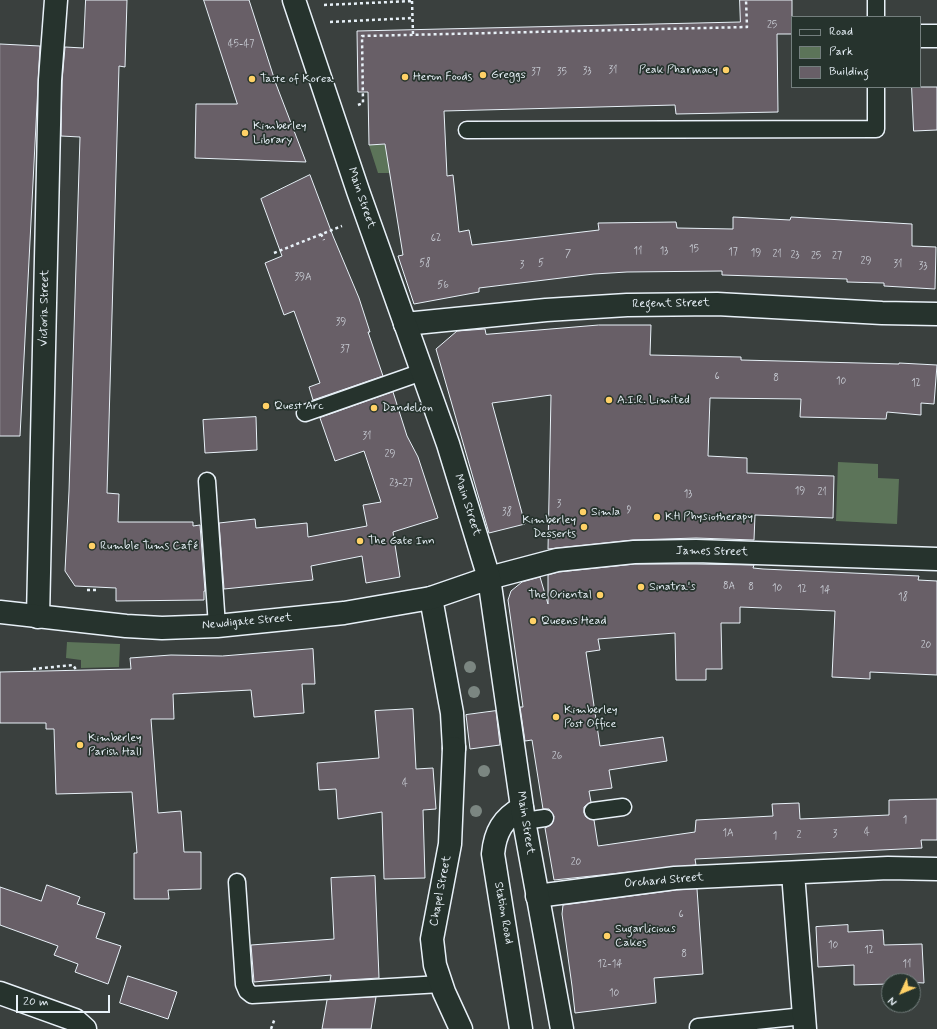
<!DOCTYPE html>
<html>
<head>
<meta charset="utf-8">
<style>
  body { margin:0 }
  #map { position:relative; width:937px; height:1029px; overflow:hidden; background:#3a403e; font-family:Mynerve,sans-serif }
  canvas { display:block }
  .legend { position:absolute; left:791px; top:16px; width:130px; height:72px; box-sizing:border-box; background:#26332d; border:1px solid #747f7e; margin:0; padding:5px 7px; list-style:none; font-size:12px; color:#e8f1f8 }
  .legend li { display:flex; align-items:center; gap:8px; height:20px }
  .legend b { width:20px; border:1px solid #747f7e }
  .north { position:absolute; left:881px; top:973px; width:40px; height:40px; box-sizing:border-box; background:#26332d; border:1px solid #747f7e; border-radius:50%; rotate:226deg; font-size:11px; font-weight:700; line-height:16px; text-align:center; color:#e8f1f8 }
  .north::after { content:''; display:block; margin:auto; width:14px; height:18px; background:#ffd166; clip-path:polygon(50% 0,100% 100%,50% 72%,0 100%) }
  .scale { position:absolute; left:16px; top:995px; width:94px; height:18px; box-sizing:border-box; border:2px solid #e8f1f8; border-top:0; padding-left:5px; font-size:12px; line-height:14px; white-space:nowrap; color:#e8f1f8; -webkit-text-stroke:3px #26332d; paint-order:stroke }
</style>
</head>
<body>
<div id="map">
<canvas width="937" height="1029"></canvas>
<ul class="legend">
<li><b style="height:5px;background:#26332d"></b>Road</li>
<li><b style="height:11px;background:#5c7459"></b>Park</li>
<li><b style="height:11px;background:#685f67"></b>Building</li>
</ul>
<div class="north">N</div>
<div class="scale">20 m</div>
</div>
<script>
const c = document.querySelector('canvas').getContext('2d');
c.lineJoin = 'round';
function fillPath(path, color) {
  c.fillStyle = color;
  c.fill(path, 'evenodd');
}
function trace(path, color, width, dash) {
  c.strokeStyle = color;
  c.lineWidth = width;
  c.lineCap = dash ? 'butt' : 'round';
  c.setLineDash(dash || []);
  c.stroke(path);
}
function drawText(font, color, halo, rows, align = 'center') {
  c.font = font + ' Mynerve,sans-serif';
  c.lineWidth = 3.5;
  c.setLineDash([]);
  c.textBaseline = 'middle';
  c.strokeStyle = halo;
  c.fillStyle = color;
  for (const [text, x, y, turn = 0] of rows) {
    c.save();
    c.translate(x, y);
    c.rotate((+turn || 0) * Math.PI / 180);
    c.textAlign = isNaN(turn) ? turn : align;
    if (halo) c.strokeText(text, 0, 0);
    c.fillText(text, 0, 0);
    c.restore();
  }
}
const green = new Path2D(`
  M393 144 395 173H378L369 145Z
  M838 462 878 464V478L899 479 897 524 836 521Z
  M67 642 120 644 119 667 81 668V660L66 658Z`);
const building = new Path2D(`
  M86 0H127L125 67 119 66 107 493 119 494 118 522H193V526L200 525 205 591H204V600L116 601V588L75 586 65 571 69 491 80 137 61 136 62 81 65 47 83 48Z
  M204 0H249L276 84 306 162 195 158 196 104H237Z
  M740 0H792V34H777L778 112 676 114 675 105 444 111 447 176 453 175 459 232 469 230 472 245 599 230 598 223 676 222 677 228 733 229V217L790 220 791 217 912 224V246L936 247 935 289 884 286V283L847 282V279L722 275V271L627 272 594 274 479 288V292L414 304 398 256 403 255 385 144 369 145 368 92H358L357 31 740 22Z
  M0 44 40 46 20 436H0Z
  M912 87H937V130L914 131Z
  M310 175 333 236 359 298 370 332H368L383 376 313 400 309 387 320 383 294 311 284 315 265 263 282 256 261 199Z
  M599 325H651L650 355 741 357V360L899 364V363L937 365 934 404 921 403V415L887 412 886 419 800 417 801 399 710 398 708 456 747 458V473L834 476 833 518 755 515 754 540 696 538 634 540 548 549 551 395 492 403 525 524 489 533 436 349 457 331 485 329 486 334Z
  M393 392 407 436 418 457 438 518 393 532 400 577 366 583 362 556 311 566 313 580 224 589 219 523 255 519 256 528 307 523 308 537 367 526 363 505 381 502 364 451 335 461 320 418Z
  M256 417 257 450 205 453 203 420Z
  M635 564H696L754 565 753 568 763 569 919 576 918 580 937 581V675L870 672V679L832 677 835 611 740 607V623H721L722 669H706V680H676L675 633 598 639 600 650 586 652 600 746 663 737 667 761 609 770 612 788 589 791 591 802 584 807V813L586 817 594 820 598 846 695 832 696 820 773 816 772 804 799 803 800 819 889 815V800L937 799V840H921L922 848 695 859 696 865 554 880 545 828 551 825 554 816 549 809H543L532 740 525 741 520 707H523L508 600 511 591 522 582 540 577 548 604V575L559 572Z
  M313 649 315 684H302L304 713 254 717 251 690 173 694 174 719H151L158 813 181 811 184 852H201V889L168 890 169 899H134V853H137L132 792 56 794 54 729H46V723H0V672L131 669 130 658 171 655 222 656Z
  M413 709 416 769 433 768 436 809 423 810 425 878 384 879 382 812 338 819 336 789 319 790 317 763 379 758 375 711Z
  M496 711 500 745 470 749 466 715Z
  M375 876 379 978 330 981 331 975 254 982 251 945 334 939 331 878Z
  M47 885 80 897 77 904 105 913 96 938 121 946 108 984 75 972 78 964 54 955 58 946 0 925V887L41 901Z
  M697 889 703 974 654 978 656 1003 575 1013 572 986 562 914 563 905 676 890Z
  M848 925V932L883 930 884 945 922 944 924 983 889 981V984L854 985V965L818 967 816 927Z
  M128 976 177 992 168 1019 120 1003Z
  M376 997 371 1029H322L327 1000Z`);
const path = new Path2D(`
  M412 1 413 34
  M324 5 412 1
  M330 22 413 18
  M358 105 363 103 362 36 747 27 746 0
  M321 234 324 240
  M274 253 342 226
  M87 590H99
  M33 669 73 665 77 671
  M271 1029 275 1018`);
const service = new Path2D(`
  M876 0V17
  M467 130 876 129V87
  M305 413 422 372
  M207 481 217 626
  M593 811 623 807
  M524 821 545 818
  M237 882 244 984 247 991 252 995 441 984
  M698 1027 804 1016`);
const pedestrian = new Path2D(`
  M431 598 452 713 454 748`);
const minor = new Path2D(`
  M920 36H937
  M405 324 546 310 627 305 717 304 882 313 937 314
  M489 578 557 560 634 552 696 551 937 559
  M38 617 50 80 56 0
  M454 748 450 844 432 939 435 965 444 992 461 1029
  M793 873 805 1029
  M537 896 675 878 888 868 937 869
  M0 993 75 1020 85 1029
  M521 1029 493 854C495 832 503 818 522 808`);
const tertiary = new Path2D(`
  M294 0 358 191 448 444 489 578 524 821 562 1029
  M0 612 126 626 162 628 217 626 344 613 431 598 489 578`);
const trees = [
  [470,667],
  [474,692],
  [484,771],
  [476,811]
];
const markers = [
  [726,70,4,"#ffd166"],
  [483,75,4,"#ffd166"],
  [405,77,4,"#ffd166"],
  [252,79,4,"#ffd166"],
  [245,133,4,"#ffd166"],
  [609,400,4,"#ffd166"],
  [266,406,4,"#ffd166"],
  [374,408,4,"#ffd166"],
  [583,512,4,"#ffd166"],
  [657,517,4,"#ffd166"],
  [584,527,4,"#ffd166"],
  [360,541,4,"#ffd166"],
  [92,546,4,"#ffd166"],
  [641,587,4,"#ffd166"],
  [600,595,4,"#ffd166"],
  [533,621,4,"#ffd166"],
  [556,717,4,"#ffd166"],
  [80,745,4,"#ffd166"],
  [607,936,4,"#ffd166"]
];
const numberNames = [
  ["25",772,26],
  ["45-47",241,45],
  ["31",613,71],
  ["33",587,72],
  ["37",536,73],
  ["35",562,73],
  ["62",436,239],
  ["15",694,250],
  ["11",638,252],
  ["13",664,252],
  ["17",733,253],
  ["19",756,254],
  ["7",568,255],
  ["21",777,255],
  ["23",795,256],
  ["25",816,257],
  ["27",837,257],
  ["29",866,262],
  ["58",425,264],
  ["5",541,264],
  ["31",898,265],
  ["3",522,266],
  ["33",923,267],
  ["39A",303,278],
  ["56",443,286],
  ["39",341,323],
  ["37",345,350],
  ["6",717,377],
  ["8",776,379],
  ["10",841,382],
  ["12",916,384],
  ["31",367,437],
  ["29",390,455],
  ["23-27",401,484],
  ["19",800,492],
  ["21",822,493],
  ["13",688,495],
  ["3",559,505],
  ["9",629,511],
  ["38",507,513],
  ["8A",729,587],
  ["8",751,588],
  ["10",777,589],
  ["12",802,590],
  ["14",825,591],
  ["18",903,598],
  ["20",926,646],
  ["26",557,757],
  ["4",405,784],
  ["1",905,821],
  ["4",867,833],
  ["1A",728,834],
  ["3",835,835],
  ["2",799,836],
  ["1",775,837],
  ["20",576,863],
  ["6",681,915],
  ["10",833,946],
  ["12",869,951],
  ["8",684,955],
  ["12-14",610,965],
  ["11",907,965],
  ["10",614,994]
];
const poiNames = [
  ["Peak Pharmacy",718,70,"right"],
  ["Greggs",491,75],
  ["Heron Foods",413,77],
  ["Taste of Korea",260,79],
  ["Kimberley",253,126],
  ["Library",253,140],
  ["A.I.R. Limited",617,400],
  ["Quest Arc",274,406],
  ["Dandelion",382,408],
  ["Simla",591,512],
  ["KH Physiotherapy",665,517],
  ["Kimberley",576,520,"right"],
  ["Desserts",576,534,"right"],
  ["The Gate Inn",368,541],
  ["Rumble Tums Café",100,546],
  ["Sinatra's",649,587],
  ["The Oriental",592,595,"right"],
  ["Queens Head",541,621],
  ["Kimberley",564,710],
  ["Post Office",564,724],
  ["Kimberley",88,738],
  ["Parish Hall",88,752],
  ["Sugarlicious",615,929],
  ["Cakes",615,943]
];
const streetNames = [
  ["Main Street",361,198,71],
  ["Regent Street",671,304,-1],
  ["Victoria Street",45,308,-89],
  ["Main Street",467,505,72],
  ["James Street",712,552,1],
  ["Newdigate Street",247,622,-5],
  ["Main Street",525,823,81],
  ["Orchard Street",664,881,-5],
  ["Chapel Street",441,891,-79],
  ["Station Road",503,913,80]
];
fillPath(green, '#5c7459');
fillPath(building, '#685f67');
trace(building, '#e8f1f8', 1);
trace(service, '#e8f1f8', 19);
trace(pedestrian, '#e8f1f8', 25);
trace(minor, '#e8f1f8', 25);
trace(tertiary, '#e8f1f8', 25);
trace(path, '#e8f1f8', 2.5, [3, 3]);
trace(service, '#26332d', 16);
trace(pedestrian, '#26332d', 22);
trace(minor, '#26332d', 22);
trace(tertiary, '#26332d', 22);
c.fillStyle = '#7b8681';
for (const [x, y] of trees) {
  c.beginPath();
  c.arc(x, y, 6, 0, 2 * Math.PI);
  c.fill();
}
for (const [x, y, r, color] of markers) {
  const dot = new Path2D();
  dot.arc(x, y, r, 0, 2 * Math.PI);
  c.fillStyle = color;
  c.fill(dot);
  trace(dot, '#26332d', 1.5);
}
drawText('10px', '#c8ccd4', null, numberNames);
drawText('12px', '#e8f1f8', '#26332d', poiNames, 'left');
drawText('12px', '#e8f1f8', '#26332d', streetNames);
</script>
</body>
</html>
